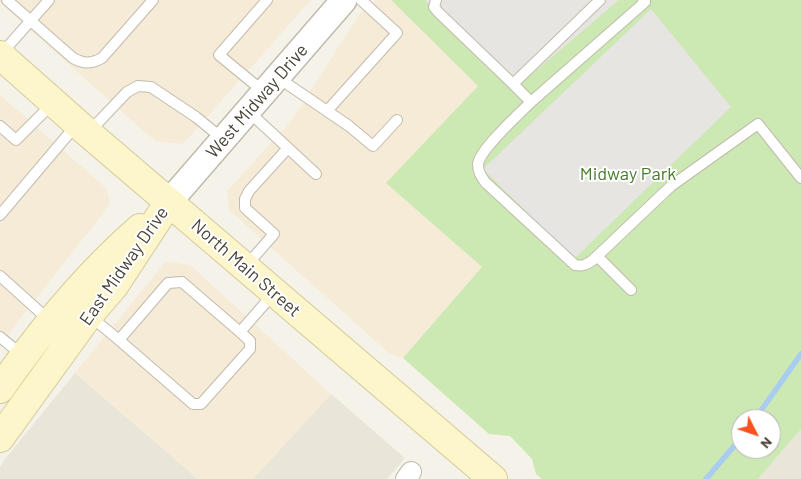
<!DOCTYPE html>
<html>
<head>
<meta charset="utf-8">
<style>
  body { margin:0 }
  #map { position:relative; width:801px; height:479px; overflow:hidden; background:#f5f2ea; font-family:Barlow,sans-serif }
  canvas { display:block }
  .north { position:absolute; left:731px; top:409px; width:50px; height:50px; box-sizing:border-box; background:#fff; border:1px solid #b6b4af; border-radius:50%; rotate:131deg; font-size:14px; font-weight:700; line-height:20px; text-align:center; color:#494338 }
  .north::after { content:''; display:block; margin:auto; width:18px; height:22px; background:#f8501e; clip-path:polygon(50% 0,100% 100%,50% 72%,0 100%) }
</style>
</head>
<body>
<div id="map">
<canvas width="801" height="479"></canvas>
<div class="north">N</div>
</div>
<script>
const c = document.querySelector('canvas').getContext('2d');
c.lineJoin = 'round';
function fillPath(path, color) {
  c.fillStyle = color;
  c.fill(path, 'evenodd');
}
function trace(path, color, width, dash) {
  c.strokeStyle = color;
  c.lineWidth = width;
  c.lineCap = dash ? 'butt' : 'round';
  c.setLineDash(dash || []);
  c.stroke(path);
}
function drawText(font, color, halo, rows, align = 'center') {
  c.font = font + ' Barlow,sans-serif';
  c.lineWidth = 4;
  c.setLineDash([]);
  c.textBaseline = 'middle';
  c.strokeStyle = halo;
  c.fillStyle = color;
  for (const [text, x, y, turn = 0] of rows) {
    c.save();
    c.translate(x, y);
    c.rotate((+turn || 0) * Math.PI / 180);
    c.textAlign = isNaN(turn) ? turn : align;
    if (halo) c.strokeText(text, 0, 0);
    c.fillText(text, 0, 0);
    c.restore();
  }
}
const residential = new Path2D(`
  M75 373 198 479H0V467L5 459Z
  M331 394 405 458 387 479H253Z
  M801 429V479H758Z`);
const commercial = new Path2D(`
  M0 0H311L183 144 155 141 0 3Z
  M376 0H391L478 86 387 183 482 267 403 358 390 354 229 210 227 191 292 120 358 16Z
  M0 95 107 189 110 203 97 221 19 320 0 347Z
  M166 261 190 265 331 394 253 479H198L75 373Z`);
const green = new Path2D(`
  M391 0H801V429L758 479H542L536 474 532 459 510 436 489 434 403 358 482 267 386 183 478 86ZM741 419H771V449H741Z`);
const parking = new Path2D(`
  M425 0H619L512 91Z
  M651 9 731 107 574 259 483 169Z`);
const stream = new Path2D(`
  M755 419 801 354
  M706 479 741 438`);
const service = new Path2D(`
  M7 0 73 58C84 64 91 64 102 58L153 0
  M436 0 434 7 438 12 513 84 600 0
  M2 53 49 0
  M277 77 327 111 397 33 361 0
  M513 84 531 102C519 114 480 149 478 164 478 172 481 176 485 182L575 265C583 267 587 264 593 260L671 186 758 124 801 178
  M264 92 219 55 267 0
  M531 102 645 2 643 0
  M327 111 349 126 373 146 397 120
  M0 126 16 140 53 103
  M89 132 127 92 138 86 151 87 196 117 224 140
  M288 148 316 174
  M0 215 77 124
  M597 256 631 290
  M246 266 274 234 245 208V199L249 191 288 148 248 111
  M0 276 50 321
  M90 316 119 340 168 283 182 282 240 332 274 293
  M0 337 22 355
  M119 340 193 404H201L250 349V341L240 332`);
const minor = new Path2D(`
  M406 479 411 472`);
const tertiary = new Path2D(`
  M169 202 344 0`);
const secondary = new Path2D(`
  M0 55 88 133 493 479
  M0 389C41 330 86 275 140 228
  M0 438 89 315 114 286 169 202`);
const streetNames = [
  ["West Midway Drive",257,101,-49],
  ["East Midway Drive",124,266,-55],
  ["North Main Street",246,268,41]
];
const parkNames = [
  ["Midway Park",628,174]
];
fillPath(residential, '#e9e5d8');
fillPath(commercial, '#f6ebd6');
fillPath(green, '#cce8b3');
fillPath(parking, '#e6e5e1');
trace(stream, '#a8cdf0', 5.5);
trace(service, '#c0bbac', 12);
trace(minor, '#c0bbac', 22);
trace(tertiary, '#c0bbac', 28);
trace(secondary, '#d4c99a', 30);
trace(service, '#fff', 10);
trace(minor, '#fff', 20);
trace(tertiary, '#fff', 25);
trace(secondary, '#fef6cb', 28);
drawText('18px', '#494338', '#fff', streetNames);
drawText('18px', '#437b2b', '#fff', parkNames);
</script>
</body>
</html>
